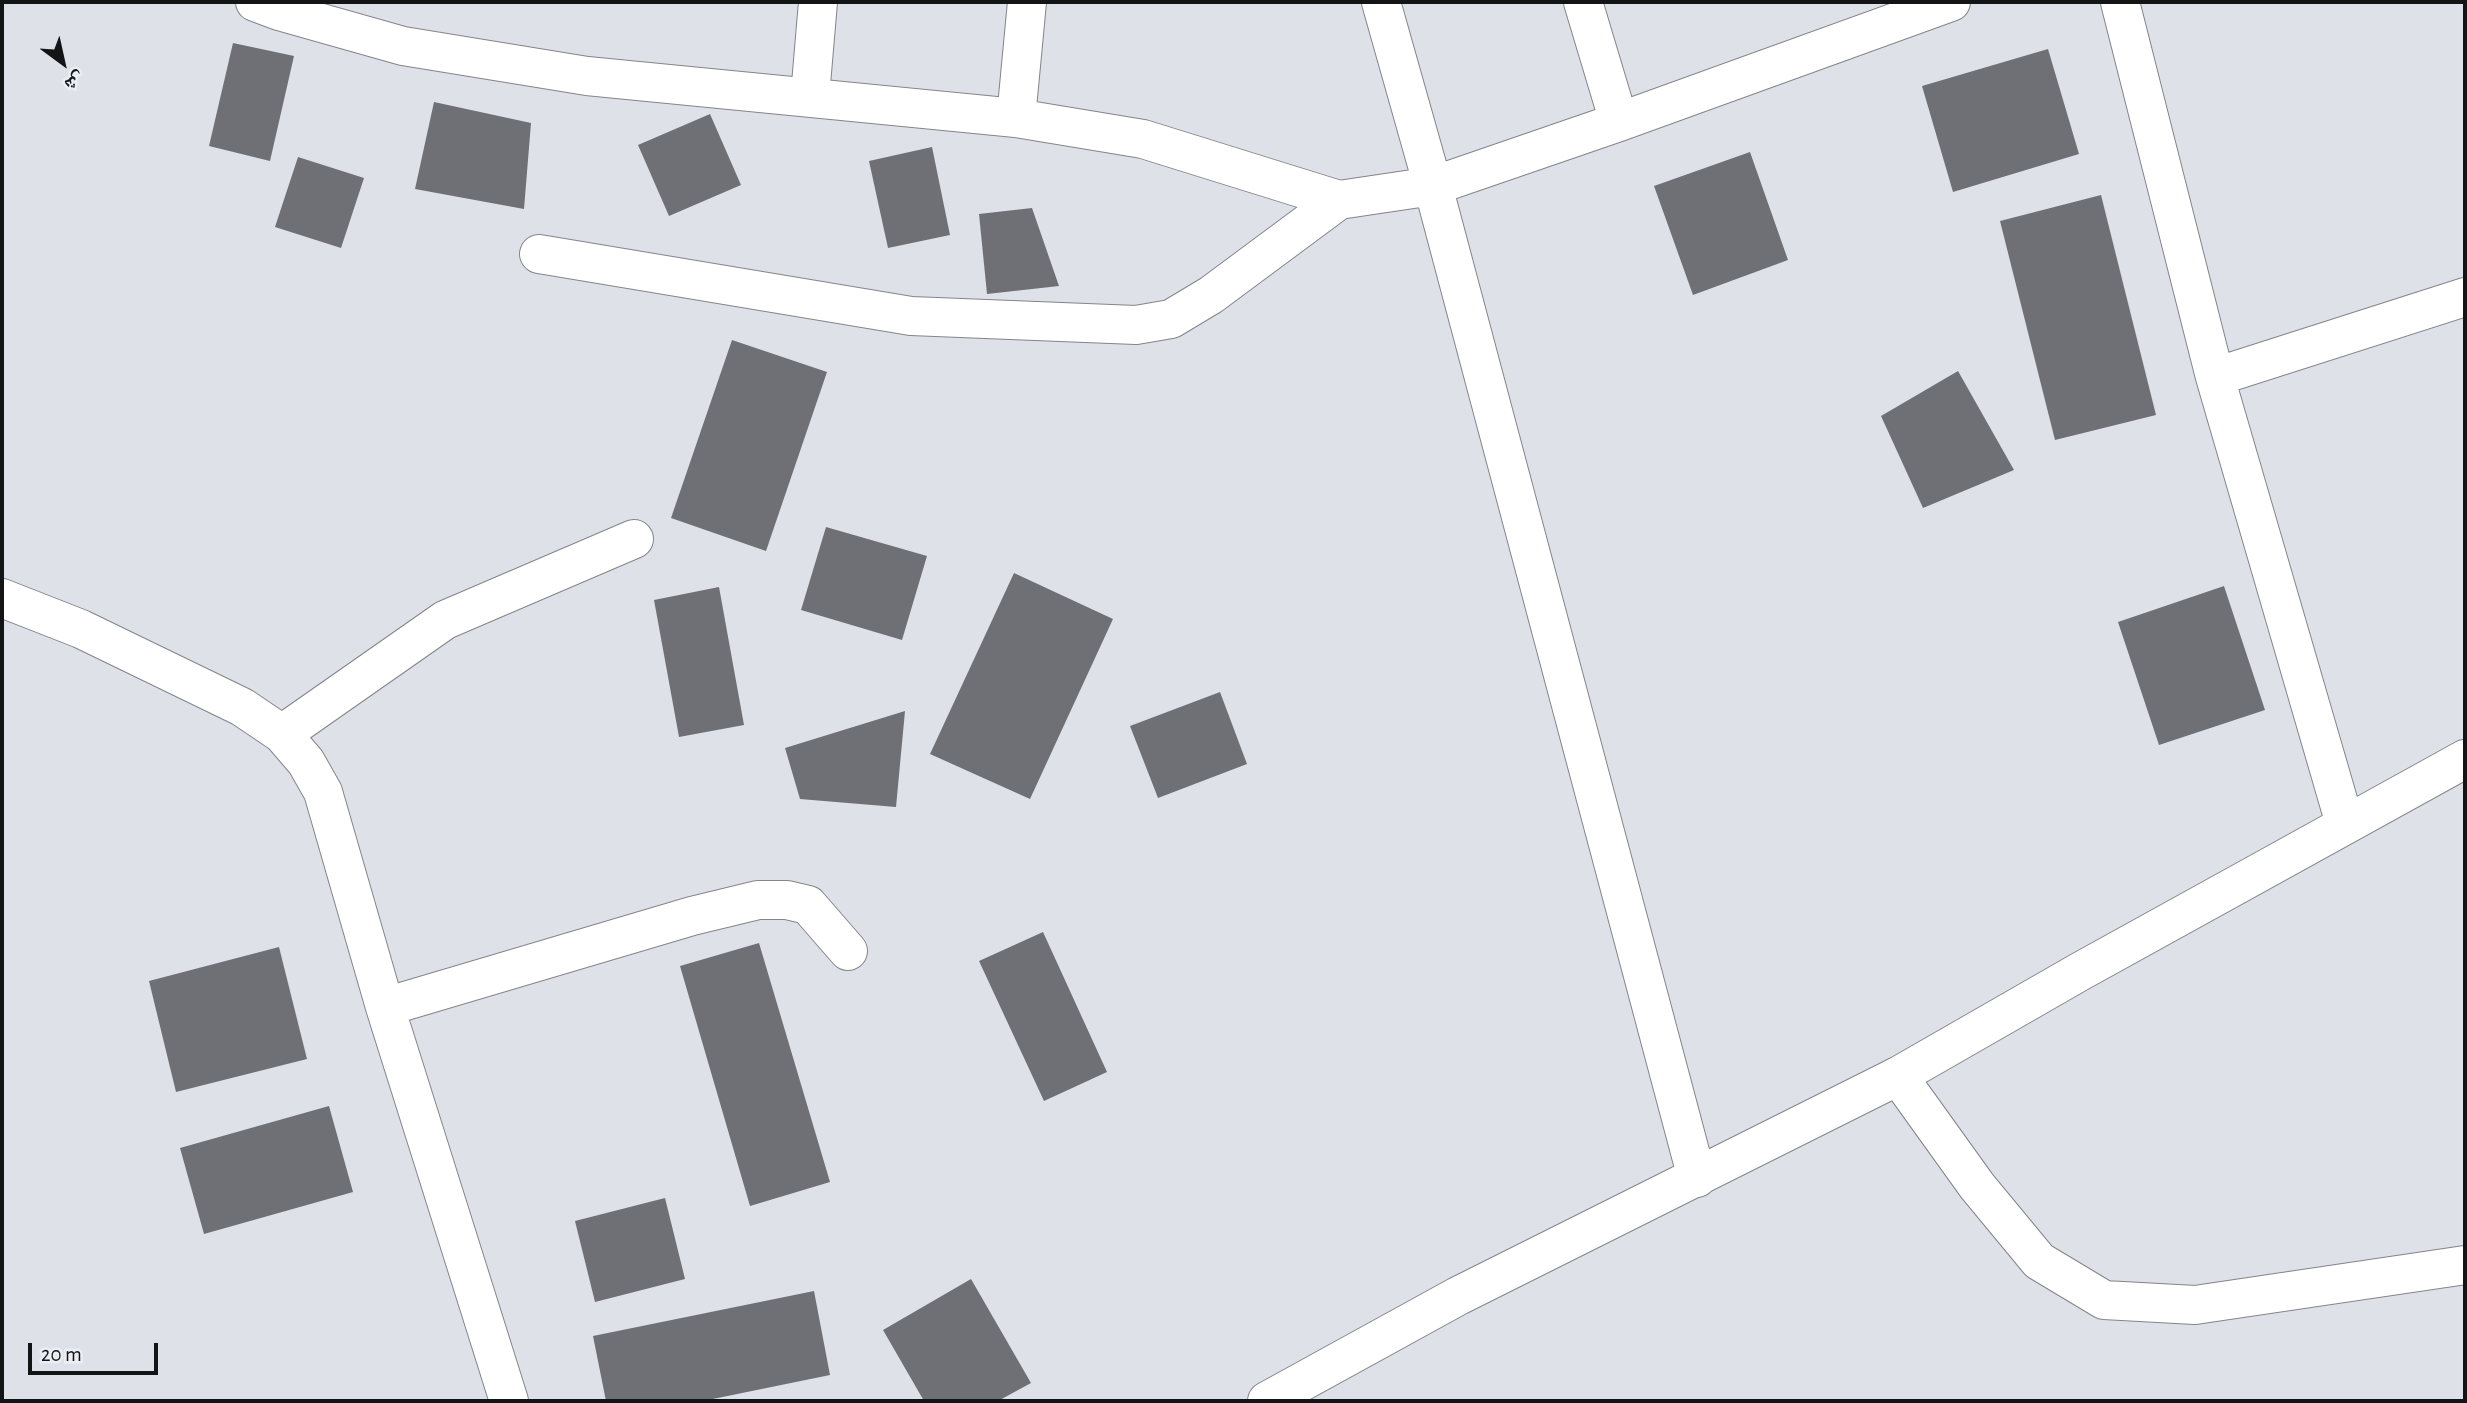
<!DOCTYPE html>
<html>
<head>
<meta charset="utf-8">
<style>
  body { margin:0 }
  #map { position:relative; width:2467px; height:1403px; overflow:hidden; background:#dee1e7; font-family:"Alegreya Sans","Noto Naskh Arabic",sans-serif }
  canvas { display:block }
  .frame { position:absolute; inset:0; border:4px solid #131416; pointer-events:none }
  .north { position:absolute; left:28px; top:28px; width:70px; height:70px; -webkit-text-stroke:5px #eceef4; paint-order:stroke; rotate:147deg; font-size:19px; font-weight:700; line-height:28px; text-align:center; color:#131416 }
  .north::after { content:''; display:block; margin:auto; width:24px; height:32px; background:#131416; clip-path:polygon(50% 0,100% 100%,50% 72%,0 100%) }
  .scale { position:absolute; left:28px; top:1343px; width:130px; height:32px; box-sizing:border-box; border:4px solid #131416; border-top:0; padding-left:9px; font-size:21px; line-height:24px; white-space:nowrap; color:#131416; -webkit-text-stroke:5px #eceef4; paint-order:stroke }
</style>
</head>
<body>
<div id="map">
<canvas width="2467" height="1403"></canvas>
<div class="frame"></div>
<div class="north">ش</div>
<div class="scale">20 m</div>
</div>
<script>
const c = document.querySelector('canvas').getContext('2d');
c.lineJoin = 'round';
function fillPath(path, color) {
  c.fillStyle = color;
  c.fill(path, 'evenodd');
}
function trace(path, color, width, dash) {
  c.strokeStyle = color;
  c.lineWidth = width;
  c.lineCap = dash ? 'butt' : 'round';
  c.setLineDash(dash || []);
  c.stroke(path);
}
const building = new Path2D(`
  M233 43 294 56 270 161 209 146Z
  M2048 49 2079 154 1953 192 1922 86Z
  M434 102 531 123 524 209 415 189Z
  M710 114 741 185 669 216 638 145Z
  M932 147 950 235 888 248 869 161Z
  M1750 152 1788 260 1693 295 1654 186Z
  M298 157 364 178 341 248 275 227Z
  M2101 195 2156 415 2055 440 2000 221Z
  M1032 208 1059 286 987 294 979 214Z
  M732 340 827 372 766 551 671 518Z
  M1958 371 2014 470 1923 508 1881 416Z
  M826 527 927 556 902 640 801 610Z
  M1014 573 1113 619 1030 799 930 754Z
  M2224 586 2265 710 2159 745 2118 622Z
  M719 587 744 725 679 737 654 600Z
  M1220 692 1247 764 1158 798 1130 726Z
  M905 711 896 807 800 799 785 748Z
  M1043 932 1107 1072 1044 1101 979 961Z
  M759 943 830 1182 750 1206 680 966Z
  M279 947 307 1059 176 1092 149 981Z
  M329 1106 353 1192 204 1234 180 1148Z
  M665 1198 685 1279 595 1302 575 1221Z
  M971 1279 1031 1383 998 1401H924L883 1330Z
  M814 1291 830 1375 703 1401H606L593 1336Z`);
const street = new Path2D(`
  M255 2 279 11 403 46 587 76 1016 118 1143 139 1339 200 1433 186 1619 122 1951 2
  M1381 2 1433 186 1697 1178
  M1583 2 1619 122
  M2120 2 2215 377 2345 824
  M810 96 818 2
  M1016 118 1027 2
  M539 254 911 316 1136 325 1171 319 1211 295 1339 200
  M2215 377 2465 297
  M2 598 81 629 242 707 282 734 306 762 323 792 385 1007 509 1401
  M282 734 445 620 634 539
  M385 1007 692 916 758 900H787L808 905 848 951
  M1898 1076 1977 1186 2039 1261 2104 1300 2195 1305 2465 1265`);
const secondary = new Path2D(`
  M1267 1401 1458 1296 1898 1076 2081 971 2465 759`);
fillPath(building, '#6e7076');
trace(street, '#83858b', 40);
trace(secondary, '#83858b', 40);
trace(street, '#fff', 38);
trace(secondary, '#fff', 38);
</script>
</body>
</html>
